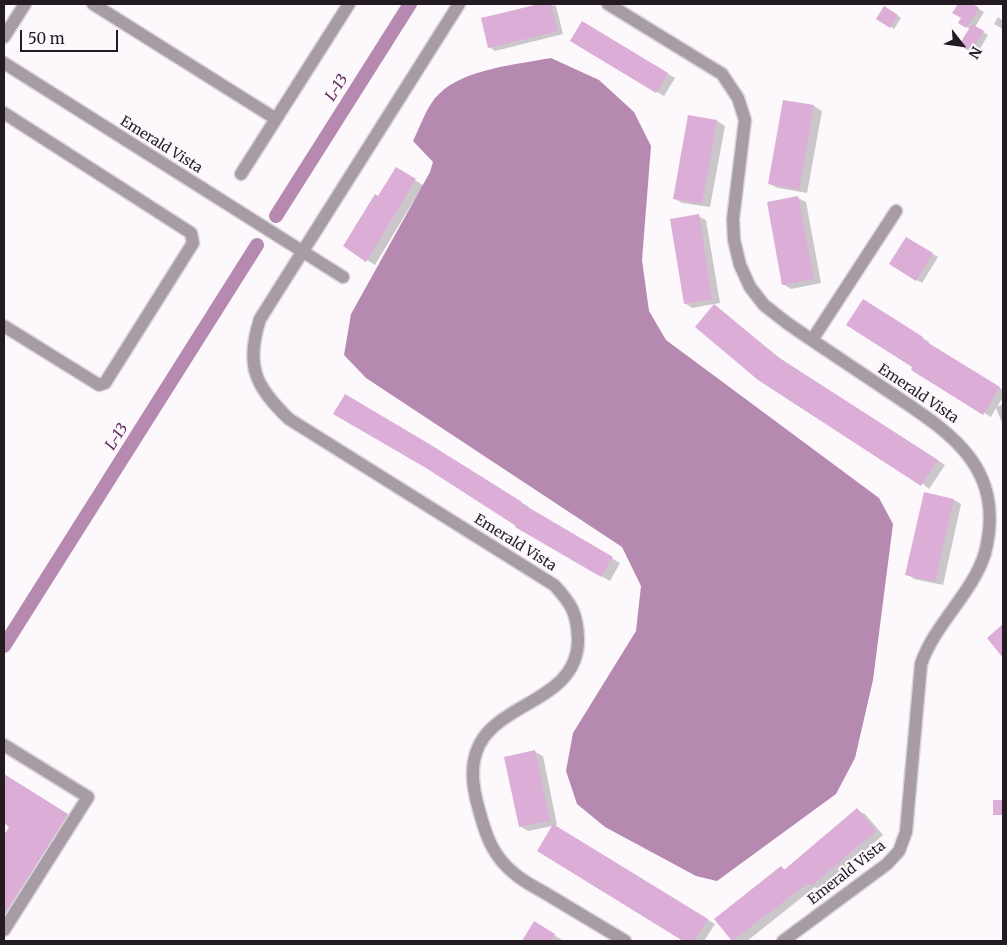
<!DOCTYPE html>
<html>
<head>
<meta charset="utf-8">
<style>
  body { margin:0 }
  #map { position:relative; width:1007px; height:945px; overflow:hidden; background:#fdf8fc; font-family:Merriweather,serif }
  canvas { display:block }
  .frame { position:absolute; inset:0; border:5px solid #231a22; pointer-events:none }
  .north { position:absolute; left:937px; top:20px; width:50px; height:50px; -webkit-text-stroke:4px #fdf8fc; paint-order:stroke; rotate:120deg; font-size:14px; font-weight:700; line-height:20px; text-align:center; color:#231a22 }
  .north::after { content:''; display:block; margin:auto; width:18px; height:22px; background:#231a22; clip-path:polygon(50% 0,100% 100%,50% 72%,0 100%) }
  .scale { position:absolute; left:20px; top:30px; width:98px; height:22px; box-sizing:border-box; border:2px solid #231a22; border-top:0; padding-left:6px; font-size:15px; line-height:18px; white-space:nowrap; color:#231a22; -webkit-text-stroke:4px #fdf8fc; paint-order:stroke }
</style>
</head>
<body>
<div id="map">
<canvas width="1007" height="945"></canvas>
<div class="frame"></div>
<div class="north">N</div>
<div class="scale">50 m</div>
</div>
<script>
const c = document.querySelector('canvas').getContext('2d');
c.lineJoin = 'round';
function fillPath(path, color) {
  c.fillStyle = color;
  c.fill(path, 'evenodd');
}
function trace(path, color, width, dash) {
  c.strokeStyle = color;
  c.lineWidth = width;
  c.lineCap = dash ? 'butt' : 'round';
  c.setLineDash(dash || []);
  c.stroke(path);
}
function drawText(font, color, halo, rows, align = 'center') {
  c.font = font + ' Merriweather,serif';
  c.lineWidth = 4.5;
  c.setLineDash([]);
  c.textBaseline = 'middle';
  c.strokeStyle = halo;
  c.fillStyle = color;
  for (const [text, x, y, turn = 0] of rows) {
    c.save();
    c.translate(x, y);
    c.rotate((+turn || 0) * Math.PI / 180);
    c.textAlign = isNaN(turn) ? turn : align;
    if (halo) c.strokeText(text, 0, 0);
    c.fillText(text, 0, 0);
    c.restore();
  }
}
const water = new Path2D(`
  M551 58 599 80 634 112 651 146 642 260 649 311 666 340 879 498 893 524 873 680 855 758 836 794 717 881 696 876 605 827 577 804 566 771 573 733 636 631 641 586 622 547 366 378 344 355 351 314 430 172 433 162 413 141C420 127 427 105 439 94 463 69 519 64 551 58Z`);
const shadow = new Path2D(`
  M545 4 556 6 563 34 495 51 490 47 483 19Z
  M959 4H971L984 12 975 27 988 35 977 54 961 45 970 29 960 23 963 18 954 12Z
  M884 7 901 18 894 29 877 18Z
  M998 17 1003 21V29L994 24Z
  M582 23 675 78 664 96 572 41Z
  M814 106 822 111 807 193 778 188 770 184Z
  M689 116 717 121 725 126 710 207 682 203 674 198Z
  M396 169 423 185 375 265 345 246Z
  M798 198 806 202 821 283 791 289 783 284Z
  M698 216 706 220 720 303 692 308 685 303Z
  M907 238 938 257 922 283 891 264Z
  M870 304 929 342 928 344 1003 390V397L997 407 1003 404V425L996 408 991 417 912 370 914 367Z
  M714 306 786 363 945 465 929 489Z
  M439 451 529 507 528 509 620 563 610 581 517 527Z
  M954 500 961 504 943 585 914 579 907 574Z
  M535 752 543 756 557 825 528 831 520 826Z
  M4 775 75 819 4 933V838L11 826 4 822Z
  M857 810 865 814 883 835 820 890 815 887 747 941H733L716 919 781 867 786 870Z
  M554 826 715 924 704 941H686L538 850Z
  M534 923 564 941H523Z`);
const canal = new Path2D(`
  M276 216 410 4
  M4 646 257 245`);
const building = new Path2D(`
  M539 4H551L558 31 488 48 481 18Z
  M958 4H973L979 8 966 28 958 23 961 18 952 13Z
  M884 6 898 15 890 28 876 19Z
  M582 21 668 73 656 93 570 41Z
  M972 24 984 31 971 52 959 45Z
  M783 100 814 105 799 190 768 184Z
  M688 115 717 120 702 204 673 199Z
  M396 167 416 179 366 262 343 246 375 194 378 196Z
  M798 196 814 279 782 285 767 202Z
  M699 214 712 299 684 304 670 219Z
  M906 237 933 253 916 281 889 264Z
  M863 299 923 337 922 339 1000 387 983 415 911 370 912 367 846 325Z
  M714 304 778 357 938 460 921 486 758 380 695 327Z
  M345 394 431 445 522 502 521 503 613 557 601 577 515 527 516 526 426 468 333 414Z
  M924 492 954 499 935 582 905 575Z
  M1003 624V658L987 638Z
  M535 750 550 821 519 827 504 757Z
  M4 774 68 814 4 915V835L9 827 4 823Z
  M993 800H1003V815H993Z
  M857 808 876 831 811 886 808 883 732 941 714 919 781 866 784 870Z
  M553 824 708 919 694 941H683L537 851Z
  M534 921 555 934 551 941H522Z`);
const minor = new Path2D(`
  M93 4 276 119
  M459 4 260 319C245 366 255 386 289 419L554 585C571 603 577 613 578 638 579 696 512 700 484 737 468 759 472 786 479 810 486 836 493 857 515 874 525 883 539 889 550 896 575 911 600 926 625 941
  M608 4 722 74 738 98 745 120 733 219 734 240 740 265 750 287 764 305 787 323C820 346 854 368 888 391 949 432 1007 466 985 553 973 593 935 623 921 664L906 832 899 851 887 864 783 941
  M4 37 25 4
  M4 63 343 277
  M4 113 191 233 193 243 105 383 99 385 4 326
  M241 174 349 4
  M812 340 896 211
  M4 745 88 797 4 930`);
const streetNames = [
  ["Emerald Vista",161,145,32],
  ["Emerald Vista",918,394,34],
  ["Emerald Vista",515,543,32],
  ["Emerald Vista",847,873,-38]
];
const waterNames = [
  ["L-13",337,88,-58],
  ["L-13",117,437,-58]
];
fillPath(water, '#b689b1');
fillPath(shadow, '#0003');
trace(canal, '#b689b1', 14);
fillPath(building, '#dcadd7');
trace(minor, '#dad4d9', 15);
trace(minor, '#a79ca5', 12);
drawText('14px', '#231a22', '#fdf8fc', streetNames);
drawText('italic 15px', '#622b5e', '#fdf8fc', waterNames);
</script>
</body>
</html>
